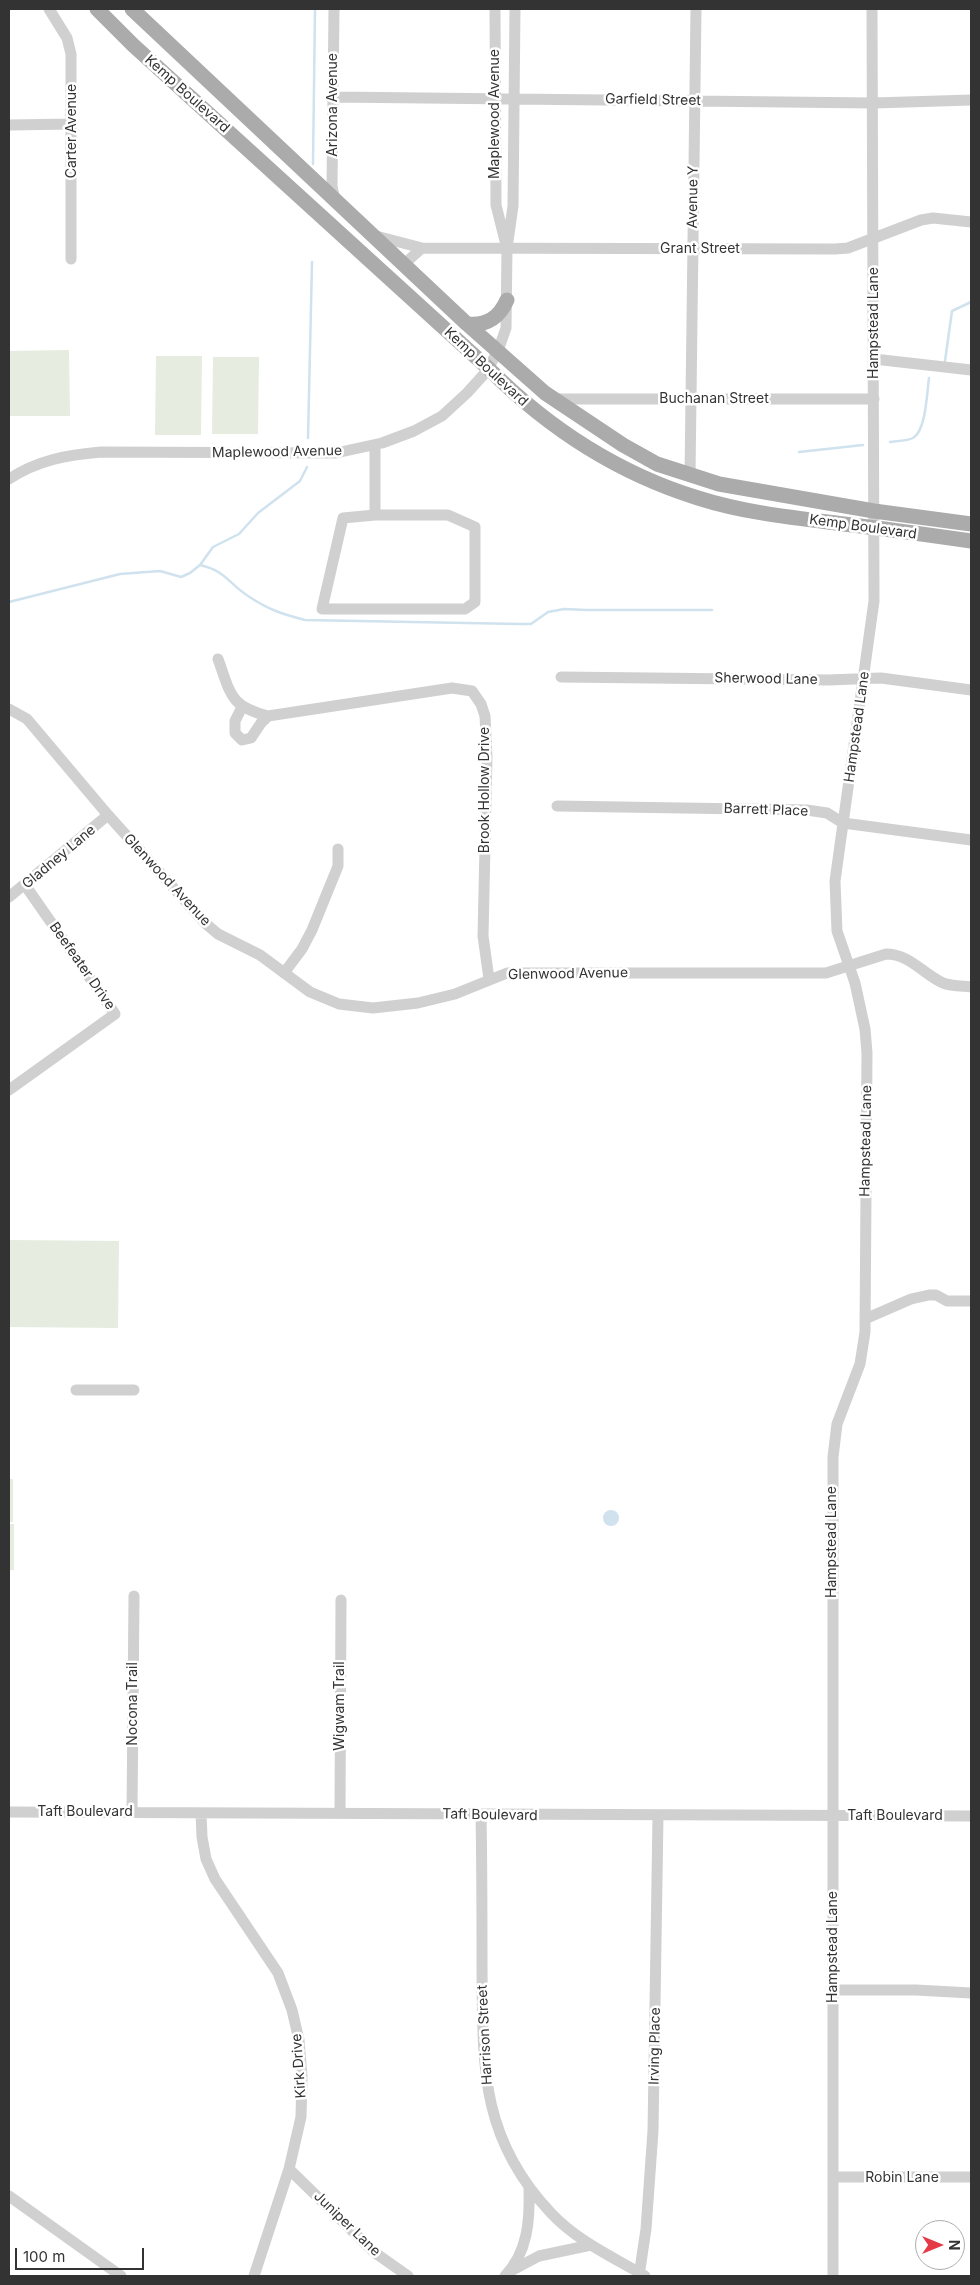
<!DOCTYPE html>
<html>
<head>
<meta charset="utf-8">
<style>
  body { margin:0 }
  #map { position:relative; width:980px; height:2285px; overflow:hidden; background:#fff; font-family:Inter,sans-serif }
  canvas { display:block }
  .frame { position:absolute; inset:0; border:10px solid #333; pointer-events:none }
  .north { position:absolute; left:915px; top:2220px; width:50px; height:50px; box-sizing:border-box; background:#fff; border:1px solid #adadad; border-radius:50%; rotate:90deg; font-size:14px; font-weight:700; line-height:20px; text-align:center; color:#333 }
  .north::after { content:''; display:block; margin:auto; width:18px; height:22px; background:#e63946; clip-path:polygon(50% 0,100% 100%,50% 72%,0 100%) }
  .scale { position:absolute; left:15px; top:2248px; width:129px; height:22px; box-sizing:border-box; border:2px solid #333; border-top:0; padding-left:6px; font-size:15px; line-height:18px; white-space:nowrap; color:#333; -webkit-text-stroke:4px #fff; paint-order:stroke }
</style>
</head>
<body>
<div id="map">
<canvas width="980" height="2285"></canvas>
<div class="frame"></div>
<div class="north">N</div>
<div class="scale">100 m</div>
</div>
<script>
const c = document.querySelector('canvas').getContext('2d');
c.lineJoin = 'round';
function fillPath(path, color) {
  c.fillStyle = color;
  c.fill(path, 'evenodd');
}
function trace(path, color, width, dash) {
  c.strokeStyle = color;
  c.lineWidth = width;
  c.lineCap = dash ? 'butt' : 'round';
  c.setLineDash(dash || []);
  c.stroke(path);
}
function drawText(font, color, halo, rows, align = 'center') {
  c.font = font + ' Inter,sans-serif';
  c.lineWidth = 5;
  c.setLineDash([]);
  c.textBaseline = 'middle';
  c.strokeStyle = halo;
  c.fillStyle = color;
  for (const [text, x, y, turn = 0] of rows) {
    c.save();
    c.translate(x, y);
    c.rotate((+turn || 0) * Math.PI / 180);
    c.textAlign = isNaN(turn) ? turn : align;
    if (halo) c.strokeText(text, 0, 0);
    c.fillText(text, 0, 0);
    c.restore();
  }
}
const green = new Path2D(`
  M69 350 70 416H9V351Z
  M156 356H202L201 435H155Z
  M213 357H259L258 434H212Z
  M9 1240 119 1241 118 1328 9 1327Z
  M9 1479H13V1522H9Z
  M9 1524H14V1570H9Z`);
const water = new Path2D(`
  M603 1518a8 8 0 1 1 16 0a8 8 0 1 1-16 0Z`);
const stream = new Path2D(`
  M313 164 315 9
  M945 361 952 311 971 302
  M308 438 312 262
  M890 442C896 441 907 441 913 438 926 431 927 392 929 378
  M799 452 863 445
  M200 565C226 571 228 583 248 596 269 610 282 614 305 620L520 624H531L548 612 564 609 587 610H712
  M9 602 120 574 160 571 181 577 190 573 200 565 213 547 239 534 258 513 300 481 307 467`);
const minor = new Path2D(`
  M49 9 67 38 71 54V259
  M334 9 332 186 335 201
  M495 9 496 205 505 241
  M334 97 874 103 971 100
  M9 125 72 124
  M376 236 422 248
  M403 265 422 248 835 249 848 248 921 220 933 218 971 222
  M874 359 971 370
  M554 399H874
  M690 475 696 9
  M9 479C38 460 67 455 101 452L336 453 382 443 414 431 442 416 467 393 486 372 498 351 506 328 507 248 513 206 515 9
  M375 515 343 518 322 609H465L475 602V527L448 515H375V445
  M218 659C231 694 229 706 268 716L452 688 472 691 481 704 485 716 487 757 483 936 489 979
  M561 677 828 680 881 678 971 690
  M242 707 235 721V733L242 740 251 738 261 723 268 716
  M9 709 27 719 108 815 205 923 218 934 260 955 310 992 339 1004 373 1008 418 1003 455 994 507 973H826L886 954C910 954 923 974 943 983 951 986 962 986 971 987
  M557 806 807 810 827 813 843 823 971 840
  M9 897 108 815
  M284 973 302 949 312 930 338 866V849
  M9 1090 115 1014 25 885
  M865 1319 911 1299 929 1295H936L947 1301H971
  M76 1390H134
  M9 1812 971 1816
  M132 1812 134 1596
  M340 1812 341 1600
  M201 1813 202 1837 206 1859 215 1879 278 1973 292 2010 299 2040 302 2077 301 2117 289 2169 254 2276
  M481 1815C482 1865 482 1916 482 1966 483 2064 479 2137 551 2213 577 2241 613 2257 645 2276
  M833 1990H916L971 1993
  M289 2169 374 2252 408 2276
  M833 2177H971
  M9 2196 121 2276
  M509 2272 539 2256 591 2245
  M505 2276C528 2252 530 2220 529 2188
  M639 2276 646 2229 653 2131 658 1816
  M833 2276V1457L837 1424 860 1364 865 1332 867 1053 865 1029 855 983 837 931 835 881 874 601 872 9`);
const major = new Path2D(`
  M97 9 133 45 488 368C548 428 617 473 698 498 745 513 795 518 844 524 886 529 929 535 971 541
  M132 9 467 324 545 393 623 445 657 464 719 484 874 511 971 524
  M467 324C487 326 499 318 507 300`);
const streetNames = [
  ["Kemp Boulevard",187,94,42],
  ["Garfield Street",653,100,1],
  ["Arizona Avenue",333,105,-90],
  ["Maplewood Avenue",495,114,-90],
  ["Carter Avenue",72,131,-90],
  ["Avenue Y",693,197,-89],
  ["Grant Street",700,249],
  ["Hampstead Lane",874,323,-90],
  ["Kemp Boulevard",486,367,43],
  ["Buchanan Street",714,399],
  ["Maplewood Avenue",277,452,-1],
  ["Kemp Boulevard",863,527,8],
  ["Sherwood Lane",766,679,1],
  ["Hampstead Lane",857,727,-82],
  ["Brook Hollow Drive",485,790,-90],
  ["Barrett Place",766,810,2],
  ["Gladney Lane",59,857,-40],
  ["Glenwood Avenue",167,880,47],
  ["Beefeater Drive",82,966,55],
  ["Glenwood Avenue",568,974,-1],
  ["Hampstead Lane",866,1141,-89],
  ["Hampstead Lane",832,1542,-90],
  ["Nocona Trail",133,1704,-90],
  ["Wigwam Trail",340,1706,-90],
  ["Taft Boulevard",85,1812],
  ["Taft Boulevard",490,1815,1],
  ["Taft Boulevard",895,1816],
  ["Hampstead Lane",833,1947,-90],
  ["Harrison Street",485,2035,-93],
  ["Irving Place",655,2046,-89],
  ["Kirk Drive",299,2066,-94],
  ["Robin Lane",902,2178],
  ["Juniper Lane",347,2224,44]
];
fillPath(green, '#e6ecdf');
fillPath(water, '#cfe2ee');
trace(stream, '#cfe2ee', 2.5);
trace(minor, '#d0d0d0', 11);
trace(major, '#ababab', 15);
drawText('14px', '#333', '#fff', streetNames);
</script>
</body>
</html>
